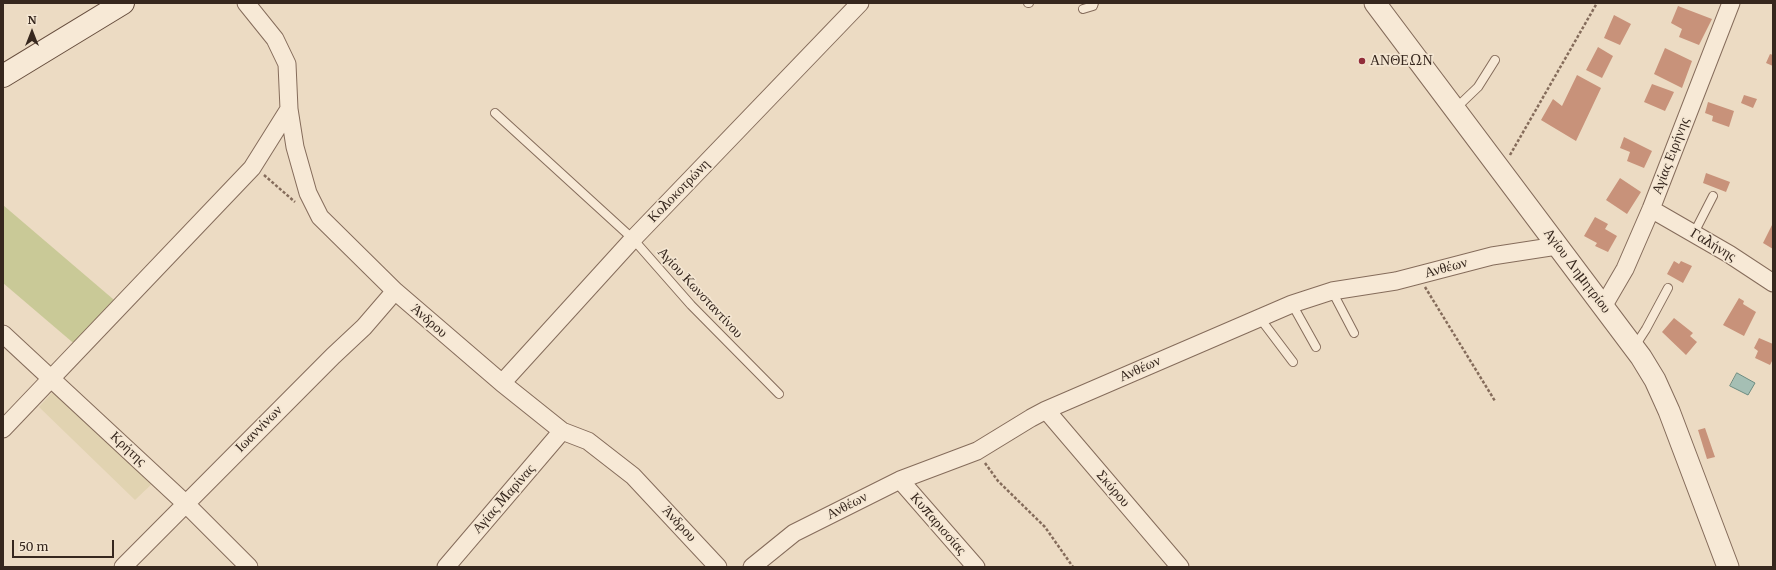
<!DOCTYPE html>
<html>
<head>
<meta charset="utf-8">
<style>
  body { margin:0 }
  #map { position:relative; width:1776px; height:570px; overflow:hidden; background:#ecdbc3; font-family:Merriweather,serif }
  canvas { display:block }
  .frame { position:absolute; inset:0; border:4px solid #36271e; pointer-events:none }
  .north { position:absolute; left:12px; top:12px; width:40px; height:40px; -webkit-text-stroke:3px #f4e6d2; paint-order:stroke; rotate:0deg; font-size:11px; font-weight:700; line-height:16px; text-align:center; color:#36271e }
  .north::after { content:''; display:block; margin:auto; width:14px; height:18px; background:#36271e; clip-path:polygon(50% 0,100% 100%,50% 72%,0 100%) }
  .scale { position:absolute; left:12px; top:540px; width:102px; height:18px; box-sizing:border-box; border:2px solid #36271e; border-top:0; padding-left:5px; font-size:12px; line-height:14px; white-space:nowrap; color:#36271e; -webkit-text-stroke:3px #f4e6d2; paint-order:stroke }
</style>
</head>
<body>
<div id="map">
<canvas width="1776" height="570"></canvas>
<div class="frame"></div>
<div class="north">N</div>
<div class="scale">50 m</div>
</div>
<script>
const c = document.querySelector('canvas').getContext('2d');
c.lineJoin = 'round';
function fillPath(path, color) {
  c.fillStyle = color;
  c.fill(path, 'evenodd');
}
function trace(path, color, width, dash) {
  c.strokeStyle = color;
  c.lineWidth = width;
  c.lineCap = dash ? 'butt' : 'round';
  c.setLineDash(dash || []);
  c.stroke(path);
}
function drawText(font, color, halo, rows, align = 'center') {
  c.font = font + ' Merriweather,serif';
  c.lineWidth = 3.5;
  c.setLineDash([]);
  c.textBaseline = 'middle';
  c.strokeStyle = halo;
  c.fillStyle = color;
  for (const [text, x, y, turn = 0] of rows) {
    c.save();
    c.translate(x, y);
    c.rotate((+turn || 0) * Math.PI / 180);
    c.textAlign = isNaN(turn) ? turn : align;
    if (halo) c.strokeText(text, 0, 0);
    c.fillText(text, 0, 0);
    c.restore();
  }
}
const farmland = new Path2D(`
  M58 386 156 480 135 500 39 407Z`);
const green = new Path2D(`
  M3 205 120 305 78 347 3 283Z`);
const water = new Path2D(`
  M1737 373 1755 383 1748 395 1730 386Z`);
const building = new Path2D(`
  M1678 6 1712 19 1699 45 1679 37 1682 29 1671 23Z
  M1614 15 1631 24 1620 45 1604 38Z
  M1598 47 1613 56 1602 78 1586 70Z
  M1665 48 1692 61 1682 88 1654 74Z
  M1770 54 1773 55V66L1766 63Z
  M1577 75 1601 88 1576 141 1541 120 1553 99 1562 106Z
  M1652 84 1674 92 1665 111 1644 102Z
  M1744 95 1757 99 1753 108 1741 103Z
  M1708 102 1734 111 1729 127 1712 121 1713 116 1705 113Z
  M1624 137 1652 151 1644 168 1627 161 1630 152 1620 148Z
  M1706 173 1730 182 1726 192 1703 183Z
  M1620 178 1641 192 1627 214 1606 200Z
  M1595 217 1608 224 1605 229 1617 236 1608 252 1595 246 1597 243 1584 236Z
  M1773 223V249L1763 243Z
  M1674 261 1679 264 1681 261 1692 266 1683 283 1667 274Z
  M1739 298 1744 301 1743 304 1756 312 1744 336 1723 325Z
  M1674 318 1693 333 1690 336 1697 342 1686 355 1662 332Z
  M1759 338 1773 344 1772 356 1773 359 1770 365 1755 358 1758 351 1754 348Z
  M1705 428 1715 457 1707 459 1698 430Z`);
const path = new Path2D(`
  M1510 155 1597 3
  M264 175 295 202
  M1425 287 1495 401
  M985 463 998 481 1045 527 1073 567`);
const service = new Path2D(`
  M1028 3H1029
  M1083 9 1093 6 1094 3
  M1455 109 1478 87 1495 60
  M495 113 633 239 691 305 779 394
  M1694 233 1713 196
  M1332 291 1354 333
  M1292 304 1316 347
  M1259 317 1293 362
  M1635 346 1646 329 1668 288`);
const minor = new Path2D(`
  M246 3 275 39 287 64 289 109 295 147 308 193 320 217 395 291 502 383 562 431 588 441 633 476 718 567
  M1651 209 1729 254 1773 283
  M1604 305 1625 269 1651 209 1731 3
  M3 334 185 503 249 567
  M502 383 633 239 860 3
  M1046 410 1180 567
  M3 429 252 168 289 109
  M900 480 976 567
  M123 567 333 356 364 327 395 291
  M446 567 562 431
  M752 567 794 533 900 480 977 451 1031 418 1046 410 1292 304 1332 291 1396 281 1492 256 1557 246`);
const tertiary = new Path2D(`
  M1375 3 1641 357 1655 380 1669 411 1728 567`);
const secondary = new Path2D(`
  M3 76 123 3`);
const markers = [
  [1362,61,4,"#912d3a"]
];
const poiNames = [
  ["ΑΝΘΕΩΝ",1370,61]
];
const streetNames = [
  ["Αγίας Ειρήνης",1671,156,-69],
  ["Κολοκοτρώνη",679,191,-46],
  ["Γαλήνης",1713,245,31],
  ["Ανθέων",1446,268,-15],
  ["Αγίου Δημητρίου",1577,271,53],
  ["Αγίου Κωνσταντίνου",700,293,47],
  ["Άνδρου",429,321,41],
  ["Ανθέων",1140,369,-24],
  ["Ιωαννίνων",259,429,-45],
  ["Κρήτης",128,449,43],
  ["Σκύρου",1113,489,49],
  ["Αγίας Μαρίνας",504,499,-49],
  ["Ανθέων",847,506,-27],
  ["Άνδρου",679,524,47],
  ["Κυπαρισσίας",938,524,49]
];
fillPath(farmland, '#e1d3b1');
fillPath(green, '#c9c997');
fillPath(water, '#a5bfb4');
trace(water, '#6c8c81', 1);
fillPath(building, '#c8927a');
trace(service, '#856c5b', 10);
trace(minor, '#856c5b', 19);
trace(tertiary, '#856c5b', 23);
trace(secondary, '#674e3e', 24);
trace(path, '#856c5b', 2.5, [3, 2]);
trace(service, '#f7e9d6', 8);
trace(minor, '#f7e9d6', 17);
trace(tertiary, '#f7e9d6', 21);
trace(secondary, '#f7e9d6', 22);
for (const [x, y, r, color] of markers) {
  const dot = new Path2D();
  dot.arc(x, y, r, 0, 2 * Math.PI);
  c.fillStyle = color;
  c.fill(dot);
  trace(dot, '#f4e6d2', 1.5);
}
drawText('14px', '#36271e', '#f4e6d2', poiNames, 'left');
drawText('14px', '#36271e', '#f4e6d2', streetNames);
</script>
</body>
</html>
